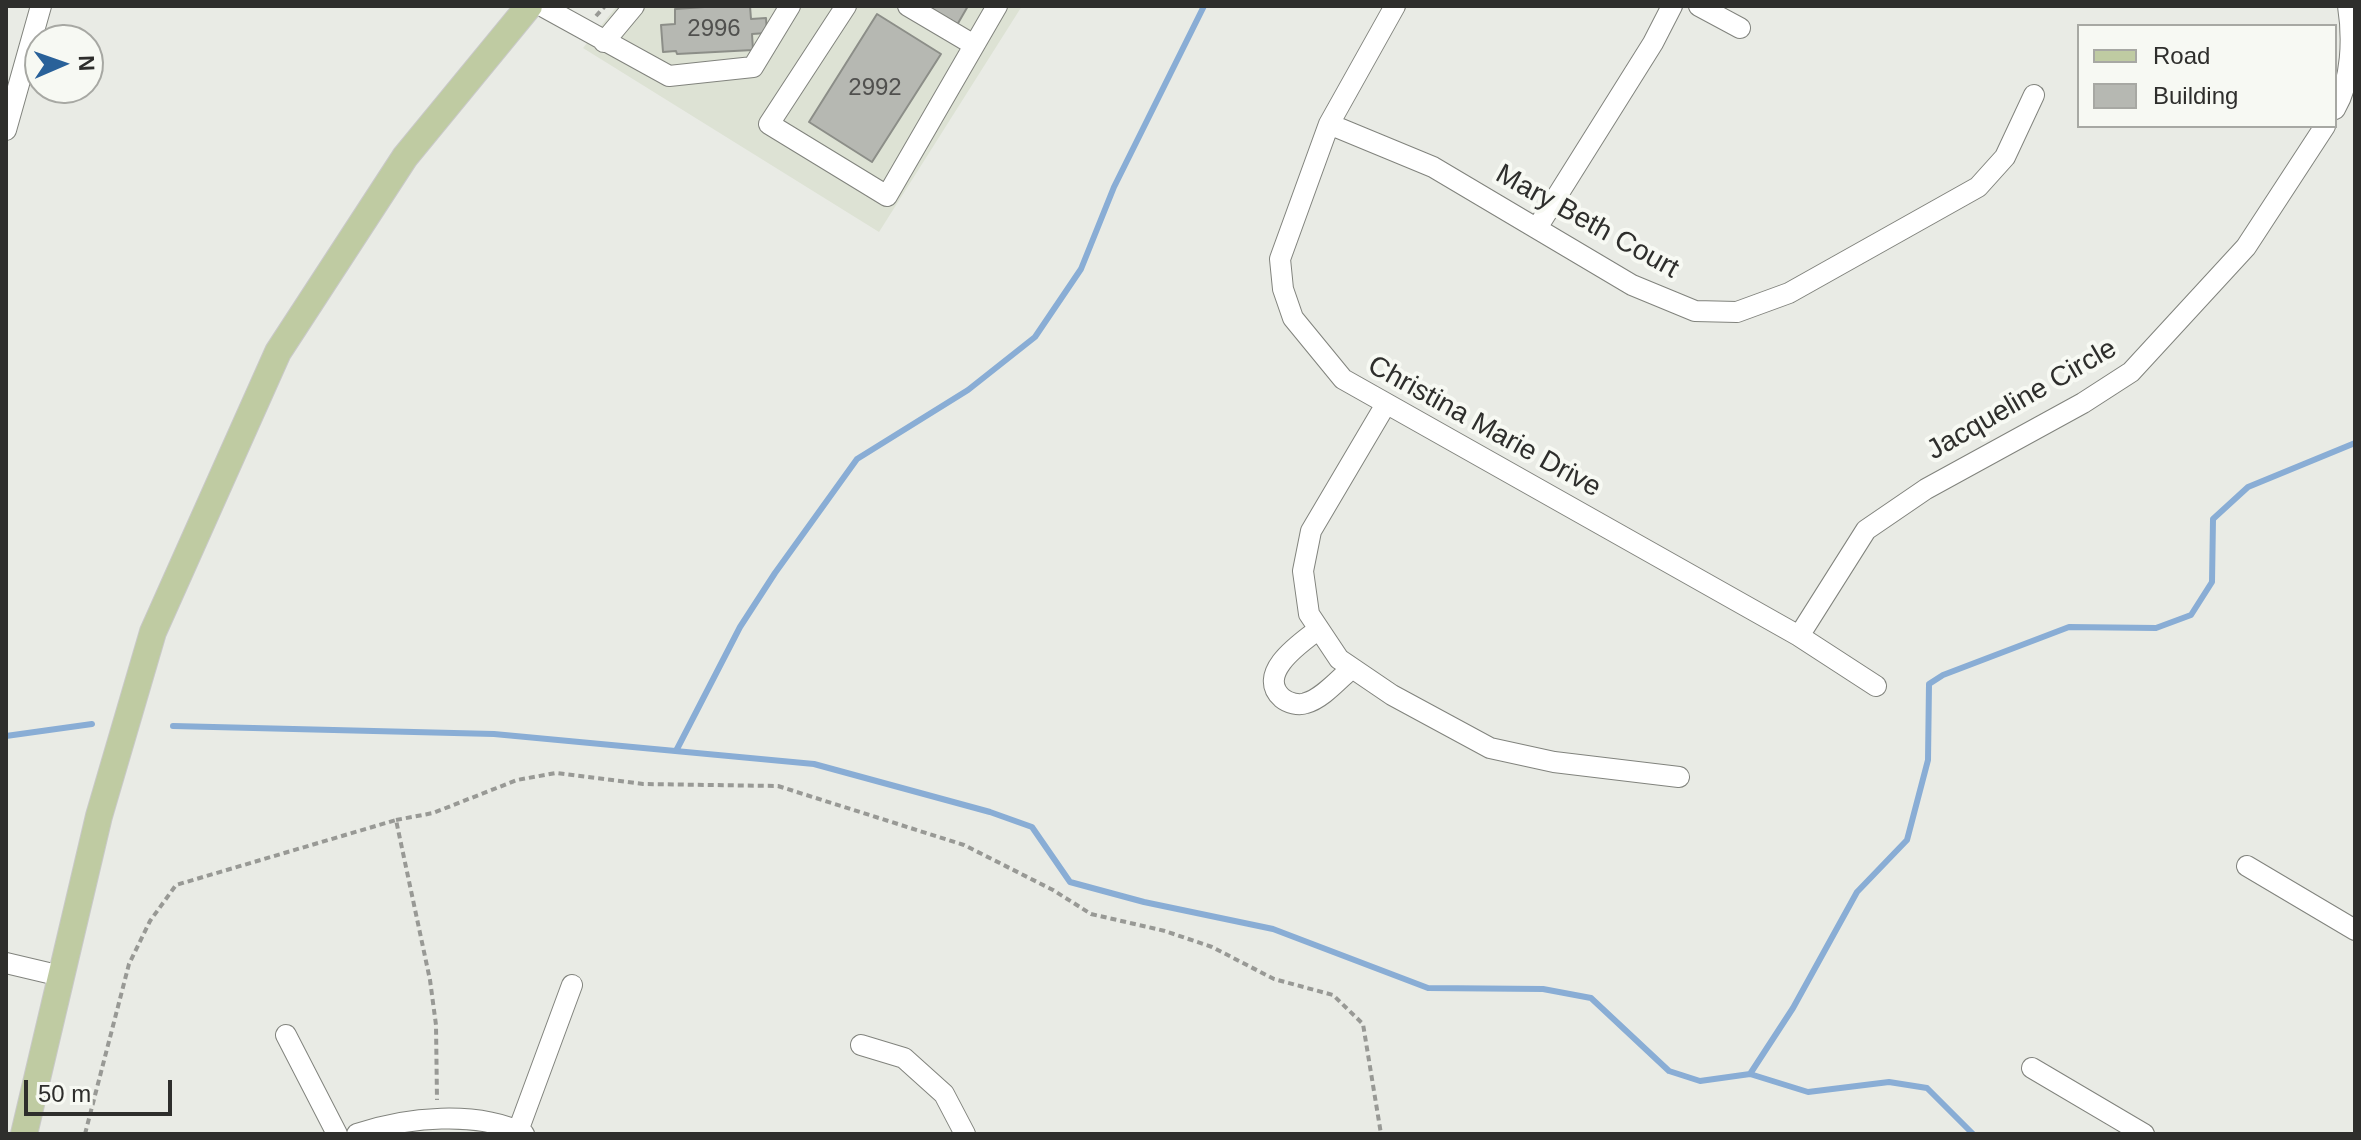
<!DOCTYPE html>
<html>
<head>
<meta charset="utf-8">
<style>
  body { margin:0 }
  #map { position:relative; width:2361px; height:1140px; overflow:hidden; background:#e9ebe5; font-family:Arial,sans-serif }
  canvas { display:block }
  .frame { position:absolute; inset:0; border:8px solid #2e2e2c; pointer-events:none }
  .legend { position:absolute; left:2077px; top:24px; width:260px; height:104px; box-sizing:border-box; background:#f7f9f3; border:2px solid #a7a8a3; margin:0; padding:10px 14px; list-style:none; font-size:24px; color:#2e2e2c }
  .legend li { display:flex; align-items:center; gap:16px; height:40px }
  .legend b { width:40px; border:2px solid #a7a8a3 }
  .north { position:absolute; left:24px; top:24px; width:80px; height:80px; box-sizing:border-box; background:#f7f9f3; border:2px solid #a7a8a3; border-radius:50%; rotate:88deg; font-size:22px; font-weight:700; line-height:32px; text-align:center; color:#2e2e2c }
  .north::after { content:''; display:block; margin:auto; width:28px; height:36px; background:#296199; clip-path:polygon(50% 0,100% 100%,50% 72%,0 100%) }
  .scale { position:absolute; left:24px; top:1080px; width:148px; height:36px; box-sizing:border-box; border:4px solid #2e2e2c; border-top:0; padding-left:10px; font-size:24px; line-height:28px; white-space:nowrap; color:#2e2e2c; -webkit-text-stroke:6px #f7f9f3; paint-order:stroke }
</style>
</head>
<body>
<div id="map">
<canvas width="2361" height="1140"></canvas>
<div class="frame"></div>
<ul class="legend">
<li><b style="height:10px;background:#bfcba2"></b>Road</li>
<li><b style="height:22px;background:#b6b8b2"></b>Building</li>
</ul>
<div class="north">N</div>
<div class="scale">50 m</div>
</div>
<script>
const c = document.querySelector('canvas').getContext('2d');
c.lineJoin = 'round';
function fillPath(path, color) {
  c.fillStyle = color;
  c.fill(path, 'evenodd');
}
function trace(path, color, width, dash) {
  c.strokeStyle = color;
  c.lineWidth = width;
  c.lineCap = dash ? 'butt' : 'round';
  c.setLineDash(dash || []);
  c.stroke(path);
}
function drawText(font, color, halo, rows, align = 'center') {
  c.font = font + ' Arial,sans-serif';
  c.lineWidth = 8;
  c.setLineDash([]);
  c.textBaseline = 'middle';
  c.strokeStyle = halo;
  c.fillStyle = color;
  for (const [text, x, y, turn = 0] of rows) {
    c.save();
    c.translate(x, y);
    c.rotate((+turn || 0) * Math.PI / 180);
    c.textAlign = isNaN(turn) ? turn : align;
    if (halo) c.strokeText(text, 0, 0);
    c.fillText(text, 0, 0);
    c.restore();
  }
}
const built = new Path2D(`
  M617 6H1022L879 232 583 48Z`);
const stream = new Path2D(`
  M173 726 494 734 814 764 990 812 1032 827 1070 882 1144 902 1273 929 1428 988 1543 989 1591 998 1669 1071 1700 1081 1750 1074 1808 1092 1889 1082 1927 1088 1973 1134
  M6 736 92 724
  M676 751 740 627 775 573 857 459 968 390 1035 337 1081 269 1114 187 1204 6
  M1750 1074 1793 1008 1857 892 1907 840 1928 760 1929 684 1943 675 2069 627 2156 628 2191 615 2212 582 2213 519 2248 487 2355 443`);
const building = new Path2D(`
  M719 6H750L751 19 766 18 767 33 752 34 753 50 677 54 676 51 663 52 661 25 675 24V9Z
  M928 6H968L957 25Z
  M877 14 941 54 872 162 809 122Z`);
const path = new Path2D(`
  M596 16 605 6
  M396 820 433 813 517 780 556 773 643 784 778 786 964 845 1053 890 1091 914 1165 931 1212 947 1274 979 1333 995 1363 1024 1381 1134
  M85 1134 129 964 150 921 176 885 396 820 430 980 436 1025 437 1100`);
const minor = new Path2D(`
  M542 6 669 76 753 67 790 6
  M846 6 769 124 887 196 997 6
  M908 6 974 45
  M1395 6 1329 124 1280 259 1283 289 1293 318 1343 379 1799 636 1876 686
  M1699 6 1740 28
  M604 42 634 6
  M2335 109C2352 80 2353 38 2348 6
  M1329 124 1433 167 1632 285 1695 311 1737 312 1789 293 1978 187 2005 157 2034 95
  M6 130 41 6
  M1537 228 1653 43 1672 6
  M1386 404 1311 531 1303 571 1309 614 1339 659 1392 695 1490 748 1554 762 1679 777
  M1319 629C1302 642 1255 673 1282 698 1288 703 1299 706 1306 703 1322 699 1339 679 1352 668
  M1799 636 1866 530 1926 489 2083 403 2131 372 2246 247 2325 126
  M2247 866 2355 930
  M6 963 61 976
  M286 1035 337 1134
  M861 1045 904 1058 944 1094 965 1134
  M2032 1068 2144 1134
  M518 1131 572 985
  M357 1134C406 1117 477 1110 524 1134`);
const major = new Path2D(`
  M24 1134 99 816 153 632 278 352 405 157 529 6`);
const numberNames = [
  ["2996",714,29],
  ["2992",875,88]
];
const streetNames = [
  ["Mary Beth Court",1587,222,29],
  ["Jacqueline Circle",2022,400,-30],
  ["Christina Marie Drive",1484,427,29]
];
fillPath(built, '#dde2d4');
trace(stream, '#89add5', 6);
fillPath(building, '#b6b8b2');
trace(building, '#8c8e88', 2);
trace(minor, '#81837d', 22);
trace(major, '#c9c9c8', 28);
trace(path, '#989995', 4, [6, 4]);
trace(minor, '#fff', 20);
trace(major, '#bfcba2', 26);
drawText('24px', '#50504e', null, numberNames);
drawText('28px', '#2e2e2c', '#f7f9f3', streetNames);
</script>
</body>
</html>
